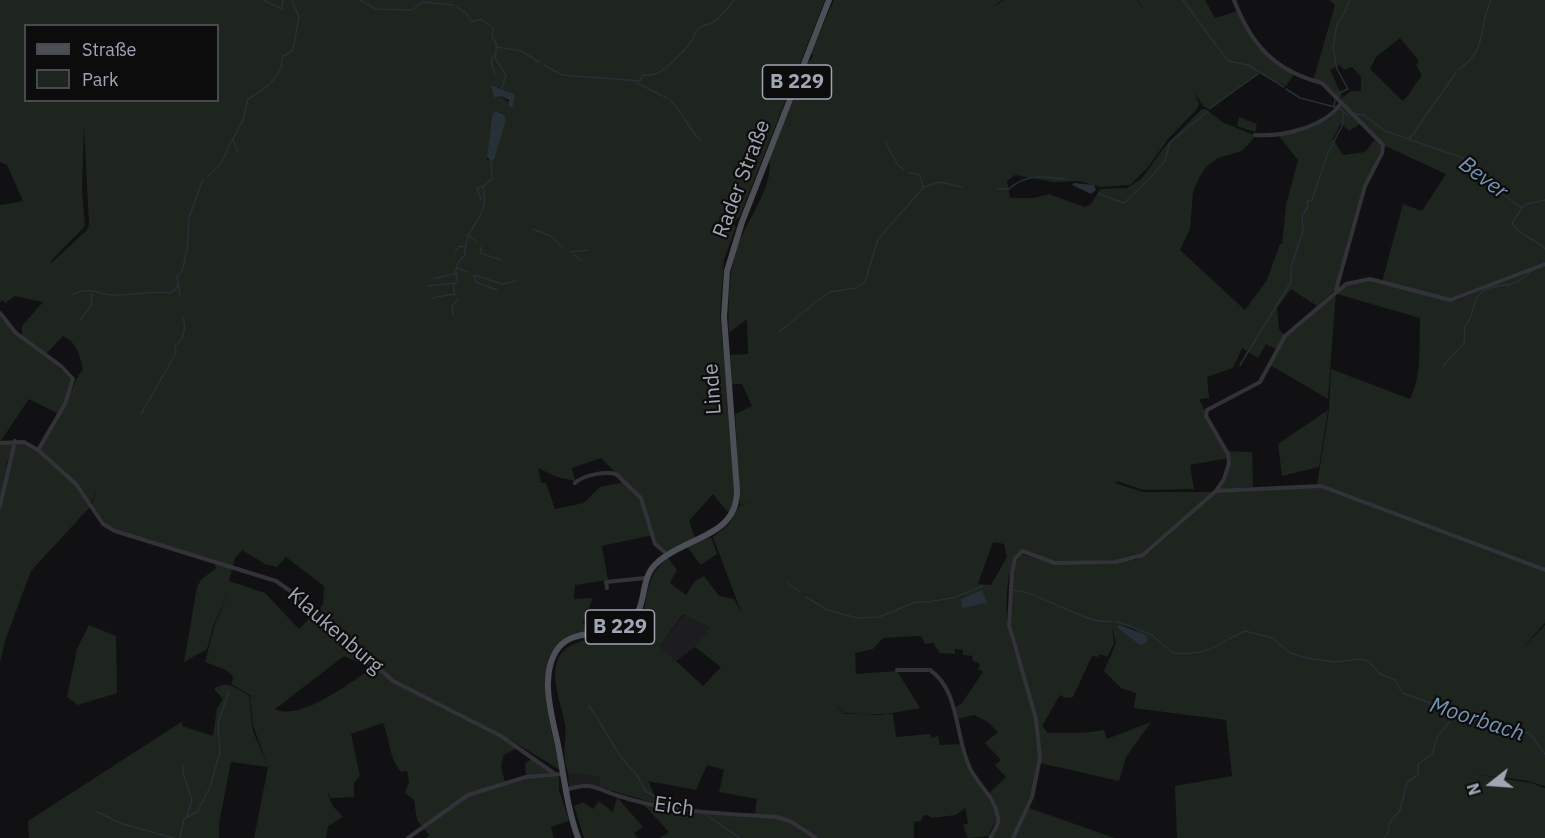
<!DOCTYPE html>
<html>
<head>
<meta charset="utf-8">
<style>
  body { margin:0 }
  #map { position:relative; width:1545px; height:838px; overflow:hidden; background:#111113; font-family:"IBM Plex Sans",sans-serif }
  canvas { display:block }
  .legend { position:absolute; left:24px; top:24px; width:195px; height:78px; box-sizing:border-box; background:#0c0c0d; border:2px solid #484a50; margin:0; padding:8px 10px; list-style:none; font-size:18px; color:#a1a6b4 }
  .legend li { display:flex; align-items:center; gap:12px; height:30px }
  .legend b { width:30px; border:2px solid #484a50 }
  .north { position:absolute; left:1461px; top:754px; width:60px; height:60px; -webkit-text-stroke:4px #0c0c0d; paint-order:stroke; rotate:253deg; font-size:16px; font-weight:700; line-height:24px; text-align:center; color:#a1a6b4 }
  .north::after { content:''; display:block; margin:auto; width:21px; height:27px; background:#a1a6b4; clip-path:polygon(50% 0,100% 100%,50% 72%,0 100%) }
</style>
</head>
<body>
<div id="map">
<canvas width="1545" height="838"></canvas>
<ul class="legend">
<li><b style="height:8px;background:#4d4f57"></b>Straße</li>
<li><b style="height:16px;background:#1d251e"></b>Park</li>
</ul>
<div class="north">N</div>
</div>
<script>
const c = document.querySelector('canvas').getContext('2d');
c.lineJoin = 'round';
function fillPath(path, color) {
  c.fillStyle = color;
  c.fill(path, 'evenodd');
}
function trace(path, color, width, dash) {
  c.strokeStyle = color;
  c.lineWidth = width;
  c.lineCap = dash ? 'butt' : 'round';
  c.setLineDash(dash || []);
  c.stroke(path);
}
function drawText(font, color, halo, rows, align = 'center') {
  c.font = font + ' "IBM Plex Sans",sans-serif';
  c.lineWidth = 4.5;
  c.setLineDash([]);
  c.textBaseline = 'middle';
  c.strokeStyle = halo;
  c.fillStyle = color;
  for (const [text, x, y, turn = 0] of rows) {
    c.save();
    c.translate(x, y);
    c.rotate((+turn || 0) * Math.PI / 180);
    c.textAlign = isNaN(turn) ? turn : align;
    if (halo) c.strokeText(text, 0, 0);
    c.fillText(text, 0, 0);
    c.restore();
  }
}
const built = new Path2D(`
  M684 614 711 629 695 647 676 661 660 646Z
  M568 773 600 777 599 787 587 784 569 788Z`);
const green = new Path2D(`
  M0 0H825L740 216 733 223 736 227 724 259 720 315 736 491 730 515 713 494 689 521 695 538 667 553 659 548 653 535 602 546 608 580 575 585 574 599 593 598 583 622 586 627 596 632C586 634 569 635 561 642 529 665 555 738 560 770L509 739V742L517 748 504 755 501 765 505 783 526 777H559V790L569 821 551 827 554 838H426L429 835 417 820 414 800 405 793 409 782 407 771 401 772C389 759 390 739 383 723L351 734 360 776 354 783V797L331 798 327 790 332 805 343 817 328 826 326 838H254L268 767 231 762 219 823V838H29L28 821 183 721 182 726 213 736 217 708 223 699 214 689C226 679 238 689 249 696L253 731 267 765 253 725 250 696 256 699 232 684 233 676 226 670 205 662 215 624 231 586 214 624 207 649 184 662 197 587 201 580 216 568 213 559 129 536 107 527 91 507 98 485 90 507 31 571 6 638 0 662V444L15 441 7 463 2 498 16 442 39 449 58 420 79 374 83 370C80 357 77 342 63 336L46 354 72 381 59 414 29 399 0 442V314L22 337V326L43 302 15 296 5 303 3 300 0 302V205L23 201 7 165 0 162ZM26 26H218V100H26ZM492 85 515 94 510 103 501 96 494 98ZM495 111 504 115 494 160H487L492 116ZM84 126 89 224 87 230 51 263V261L85 226 82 190ZM601 458 625 482 600 487 584 503 555 509 546 483H541L538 468 557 477 575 481 572 468ZM242 550 265 564 277 567 286 557 324 586 323 605 299 629 265 593 229 581 235 558ZM344 656 372 669C349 682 301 722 275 709Z
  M834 0H1002L990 9 1004 0H1137L1144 11 1138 0H1205L1215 18 1238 11C1252 45 1265 55 1295 73L1286 86 1259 73 1210 110 1203 106 1195 93 1199 104 1197 109 1168 139 1148 167 1130 185 1100 187 1080 181 1053 182 1015 175 1007 181 1010 198H1034L1049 194 1085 207 1091 204 1100 189 1127 188 1142 178 1166 145 1202 109H1206L1222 122 1256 136H1267L1319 123 1331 117 1341 104 1339 100 1351 91H1361V77L1352 67 1344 70 1340 65 1330 70 1342 96 1339 99 1322 82 1313 81 1335 5 1329 0H1545V262L1445 300H1457L1545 264V569L1317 485 1329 410 1331 369 1410 399C1422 375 1419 346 1420 318L1337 294C1348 279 1365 279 1382 282L1403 204 1422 211 1446 174 1383 145 1364 186 1335 290 1317 306 1291 289 1277 308 1279 329 1285 336 1276 349 1266 344 1258 358 1242 348 1233 368 1207 377 1209 398 1199 399 1228 458 1190 465 1194 489 1143 490 1117 481 1115 483 1143 492H1213L1146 552 1126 560 1055 562 1021 551C1006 560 1005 608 1008 625 1015 670 1043 712 1038 760 1036 788 1024 812 1012 838H990L999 819 989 793 1006 777 995 765 1001 760 985 743 998 732 988 722 974 715 957 719 954 708 962 703 983 672 978 669 980 664 972 660 973 656 963 655V650L955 649V654L940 653 933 643 925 644 921 636 883 638 873 649 855 653 856 674 897 671 920 708 881 715 845 713 831 701 845 714H893L896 737 930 734 932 738 938 736 940 745 960 744C968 770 987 792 998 817L988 836 968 838 963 825 968 823 965 808 956 815 932 818 927 815 923 816 921 821 914 822V838H819L790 819 755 814 757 799 719 792 724 770 707 765 696 790 648 781 655 796 671 803 672 808 599 787 600 777 568 773C561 751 567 744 565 724 562 702 542 662 570 646 591 635 615 639 635 623L703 686 721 667 695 647 710 628 683 614 660 646 644 630 652 614 644 610C648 588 649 573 668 558L677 570 670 583 686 595 695 581 704 576 719 596 734 599 742 614 713 537 729 524 739 506 750 503 740 505 735 414 752 406 742 384H732L730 355 748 354 747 319 729 333C728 305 728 278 736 250 743 227 775 184 769 161L808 62 813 57 811 53ZM1400 38 1419 61 1416 65 1422 76C1414 83 1409 99 1400 102L1403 101 1370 69 1376 57ZM1341 123 1349 131 1360 124 1376 138 1365 152 1343 155 1333 139ZM1278 135 1298 160 1286 205 1282 244H1280L1267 280 1245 310 1180 250 1190 229 1193 192 1199 178 1206 167 1218 158 1242 151 1255 137ZM993 542 1004 544 1007 557 991 585 978 584Z
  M1239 117 1257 124 1255 132 1237 126Z
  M1336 292 1328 399 1270 365 1286 337Z
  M1328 410 1319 467 1282 476 1278 444Z
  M1228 451 1252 452 1253 487 1218 490 1227 475Z
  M1317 486 1545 571V623L1521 650 1545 625V786L1523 780 1474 774 1531 783 1545 788V838H1177L1175 786 1232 776 1226 720 1134 708 1136 693 1121 688 1104 671 1116 643 1112 626 1114 644 1107 657 1100 654 1098 657 1092 656 1073 697 1066 698 1060 695 1042 726 1048 733C1067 733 1084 734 1104 730L1107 739 1151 722 1126 757 1119 781 1040 763 1037 720 1010 624 1014 567 1021 554 1053 563 1135 560 1150 552 1217 492ZM1118 624 1136 629 1141 646 1117 628Z
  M711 537 717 554 701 565 687 547Z
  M89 625 116 636 117 693 78 705 67 697 77 649Z
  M532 759 552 773 526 776 525 763Z
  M617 797 643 827 634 833 638 838H584L574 806 583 802 593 809 599 801 613 812Z
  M644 805 701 814 776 818 789 822 813 838H660L669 832Z
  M1029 808 1115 838H1013Z`);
const water = new Path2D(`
  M491 85 515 94 513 107 509 106V100L501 96 494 98Z
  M495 111 504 115 506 120 494 160 491 162 487 157 492 116Z
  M1074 183 1094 185 1096 190 1091 194 1072 185Z
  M982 590 987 603 962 608 961 599Z
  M1118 624 1146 635 1148 640 1141 646 1117 628Z`);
const stream = new Path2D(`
  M263 0 282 9 283 0
  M360 0 376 9 412 10 423 2 454 5
  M1183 0 1228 61 1248 65 1284 87
  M457 7 466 13 471 22 481 19 493 28 492 37C500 44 494 51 496 60L506 75 502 88
  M497 47 521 51 539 62
  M494 55 491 61 495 75
  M544 65 562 75 640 81 643 75C662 78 675 58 687 47 693 42 694 33 699 28 703 24 708 25 712 23 720 18 728 7 735 0
  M1458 70C1490 48 1477 28 1491 0
  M637 83 667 98
  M1286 89 1300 98 1335 107
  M1337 94 1348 89 1337 69 1333 47 1337 23 1341 20 1350 0
  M671 101C684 113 688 129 701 141
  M1334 107 1335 100
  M1210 108 1258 74
  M1340 109 1348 115
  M1354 113 1365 116 1385 131 1463 158 1490 185 1522 208 1512 223C1524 239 1533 237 1545 249
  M1410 138 1456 73
  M233 139 238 152
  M885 142 898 165 904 170
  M909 173 919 174 923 186
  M208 176C224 163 223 159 231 142 234 134 238 134 239 126L242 123 248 99C262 91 284 77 282 57L293 50 299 17 292 0
  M1151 177 1165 161 1170 142 1207 112
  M997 189H1009C1025 174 1043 176 1065 179
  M1099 194 1124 203 1149 179
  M481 200 477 188 483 187
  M1522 208 1526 204 1545 200
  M533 229 550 236 563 247
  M468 235 477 242
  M481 247 480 253 501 260
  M455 251 460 246 466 247
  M570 252 588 250
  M573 254 582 261
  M457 268 468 272
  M474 275 502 284 516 281
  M474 276 476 282 497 290
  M434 279 457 273
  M427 286 456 283
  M73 295C87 285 99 295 114 295 134 296 152 290 171 293L179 285
  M455 295 453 286 458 281C453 271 457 260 466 255L464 252C467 246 466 240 469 234 478 219 489 206 483 187L492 179 491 162
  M180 296 177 277 182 271 187 251 189 218 203 179
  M432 298 454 294
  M814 303 830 292 856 288 865 282 878 239 924 187 940 182 962 187
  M453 316 452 306 458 300
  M81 319 91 306 92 294
  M779 332 812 305
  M1240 365 1291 282V267L1303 231 1302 215 1308 207 1307 202 1312 200 1328 153 1342 126 1344 113
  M1443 366 1464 343 1465 326C1475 317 1471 302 1481 293 1489 286 1500 286 1508 285 1517 284 1527 275 1533 270
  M141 414 176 353 175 346C185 339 186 329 183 318
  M786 582 800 592
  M1013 590C1045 594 1087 626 1112 621
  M806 597 827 610 857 618 879 617 916 602H931
  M933 601 953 598 983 586
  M1116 621 1152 635 1173 653C1193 655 1211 652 1226 640
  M1229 639 1245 631 1273 638 1290 653 1307 658 1334 662 1361 659 1369 662 1380 674 1395 680 1401 691
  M1403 693 1430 703 1446 713 1450 711 1462 720H1483L1492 726 1529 733 1545 754
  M588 705C601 721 609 740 621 757 632 771 638 773 645 791L673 807
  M183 766V774L192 799 187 816
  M97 812 120 823 173 838
  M706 815 740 838
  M180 838 184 819 197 812 210 787 220 752 218 723 229 691
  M1384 838 1388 834 1390 822 1400 810 1407 782 1418 775V764L1432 754 1438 735 1455 716`);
const minor = new Path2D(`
  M1234 0C1251 44 1274 71 1322 83L1383 145 1382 153 1365 186 1336 290
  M1255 135C1283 137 1325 127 1341 103
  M0 313 16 333 61 366 73 379 65 404 38 450
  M0 443 24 442 38 450 76 484 103 524 115 531 276 581 296 595 393 681 501 736 555 774
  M575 483C583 475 605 471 616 474L641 498 655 544 667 554
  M1216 491 1321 486 1545 570
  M0 506 15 441
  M607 588 606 582 645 578
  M897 670H930C960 690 955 738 970 768 978 785 995 797 998 817 1000 824 993 832 990 838
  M566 790C592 781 596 789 619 796 670 813 724 813 776 817L790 821 816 838
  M408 838 468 795 526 777 563 774
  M1013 838 1032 797 1040 758 1036 719 1009 625 1012 572 1015 559 1022 551 1055 563 1115 562 1143 555 1216 491 1224 479 1229 463 1228 454 1206 416 1207 410 1260 382 1285 336 1346 284 1370 279 1450 300 1545 264`);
const primary = new Path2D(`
  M578 838C567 808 564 776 558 745 554 725 547 702 548 682 548 669 552 653 562 644 580 628 611 638 630 622 649 606 638 578 658 562 685 537 737 537 737 491L724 317 727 271 742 222 829 0`);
const shields = [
  [797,82,69],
  [620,627,69]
];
const shieldNames = [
  ["B 229",797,82],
  ["B 229",620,627]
];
const streetNames = [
  ["Rader Straße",742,179,-69],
  ["Linde",713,389,-94],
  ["Klaukenburg",335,631,41],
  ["Eich",674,807,8]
];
const waterNames = [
  ["Bever",1483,178,37],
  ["Moorbach",1477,720,18]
];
fillPath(built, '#1d1d20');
fillPath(green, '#1d251e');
fillPath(water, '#272f37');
trace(stream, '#272f37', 1.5);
trace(minor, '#323238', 4);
trace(primary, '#4d4f57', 6);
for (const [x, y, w] of shields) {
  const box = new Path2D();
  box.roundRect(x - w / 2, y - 17, w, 34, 4.5);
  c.fillStyle = '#0c0c0d';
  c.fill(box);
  trace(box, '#a1a6b4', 1.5);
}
drawText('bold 20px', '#a1a6b4', null, shieldNames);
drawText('21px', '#a1a6b4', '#0c0c0d', streetNames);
drawText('italic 22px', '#7593b2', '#0c0c0d', waterNames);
</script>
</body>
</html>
